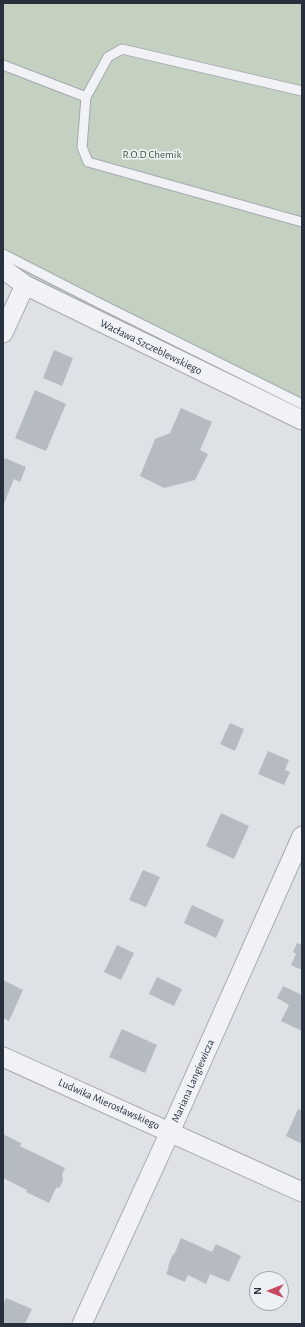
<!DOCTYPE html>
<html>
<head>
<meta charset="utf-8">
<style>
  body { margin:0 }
  #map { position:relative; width:305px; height:1327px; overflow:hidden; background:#dee2e7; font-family:"Alegreya Sans",sans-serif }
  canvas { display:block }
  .frame { position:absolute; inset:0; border:4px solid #28303d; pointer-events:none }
  .north { position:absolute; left:249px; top:1271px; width:40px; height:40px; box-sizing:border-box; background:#edf1f5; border:1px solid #9ea4ab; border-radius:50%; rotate:270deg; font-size:11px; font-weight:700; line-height:16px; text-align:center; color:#28303d }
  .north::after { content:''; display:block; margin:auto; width:14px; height:18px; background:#c64960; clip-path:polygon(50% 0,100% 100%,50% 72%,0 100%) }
</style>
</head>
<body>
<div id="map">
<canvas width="305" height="1327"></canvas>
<div class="frame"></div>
<div class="north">N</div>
</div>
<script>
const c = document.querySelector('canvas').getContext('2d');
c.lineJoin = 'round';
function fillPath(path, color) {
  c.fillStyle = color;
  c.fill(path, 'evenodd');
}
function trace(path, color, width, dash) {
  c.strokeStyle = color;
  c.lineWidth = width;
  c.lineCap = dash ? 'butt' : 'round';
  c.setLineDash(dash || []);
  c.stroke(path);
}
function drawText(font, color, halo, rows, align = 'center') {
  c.font = font + ' "Alegreya Sans",sans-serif';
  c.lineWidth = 3.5;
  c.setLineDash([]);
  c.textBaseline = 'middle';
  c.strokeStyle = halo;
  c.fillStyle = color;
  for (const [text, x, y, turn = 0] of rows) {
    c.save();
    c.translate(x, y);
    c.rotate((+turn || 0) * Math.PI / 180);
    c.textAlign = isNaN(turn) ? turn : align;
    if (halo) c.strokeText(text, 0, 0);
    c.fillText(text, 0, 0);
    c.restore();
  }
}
const green = new Path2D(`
  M3 3H302V414L28 276 3 260Z`);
const building = new Path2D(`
  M54 350 73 358 62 386 43 378Z
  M35 390 66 404 46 451 15 438Z
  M181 408 212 422 200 450 208 454 195 480 164 488 140 476 155 439 170 433Z
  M5 458 26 467 20 482 14 479 3 506V461Z
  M230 723 244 729 235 751 220 744Z
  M268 751 289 760 285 770 290 772 284 785 258 774Z
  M221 813 249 826 234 859 206 846Z
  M143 870 160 877 146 907 129 900Z
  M192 905 224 920 216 938 184 923Z
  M297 943 302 945V970L291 965 296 954 293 952Z
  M117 945 134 953 121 980 104 972Z
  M157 977 182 989 174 1006 149 994Z
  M3 980 23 990 9 1021 3 1018Z
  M283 986 302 995V1031L281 1021 289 1005 277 998Z
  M122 1029 157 1045 145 1073 109 1057Z
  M298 1109 302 1111V1144L286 1136Z
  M3 1134 21 1143 20 1146 65 1168 62 1175 63 1180 60 1187 56 1188 49 1203 26 1192 27 1190 3 1178Z
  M181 1238 212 1252 216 1244 241 1256 229 1282 210 1274 206 1284 188 1275 185 1282 166 1274 169 1267 168 1266 173 1254 174 1255Z
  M6 1298 32 1309 25 1324H3V1305Z`);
const lane = new Path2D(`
  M3 65 86 97 82 147 88 162 302 222
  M86 97 108 57 122 49 302 91
  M3 254 101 304 302 404`);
const street = new Path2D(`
  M3 269 25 285 302 420
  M3 333 25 285
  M3 1057 302 1192
  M82 1324 170 1132 302 836`);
const parkNames = [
  ["R.O.D Chemik",152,155]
];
const streetNames = [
  ["Wacława Szczeblewskiego",151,347,26],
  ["Mariana Langiewicza",193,1081,-66],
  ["Ludwika Mierosławskiego",109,1104,24]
];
fillPath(green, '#c4d0c0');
fillPath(building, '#b6bbc3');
trace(lane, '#a4a9b1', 11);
trace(street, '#a4a9b1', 21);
trace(lane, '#f1f2f5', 9);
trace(street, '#f1f2f5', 19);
drawText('11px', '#3e5836', '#edf1f5', parkNames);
drawText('11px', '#28303d', '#edf1f5', streetNames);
</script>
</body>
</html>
